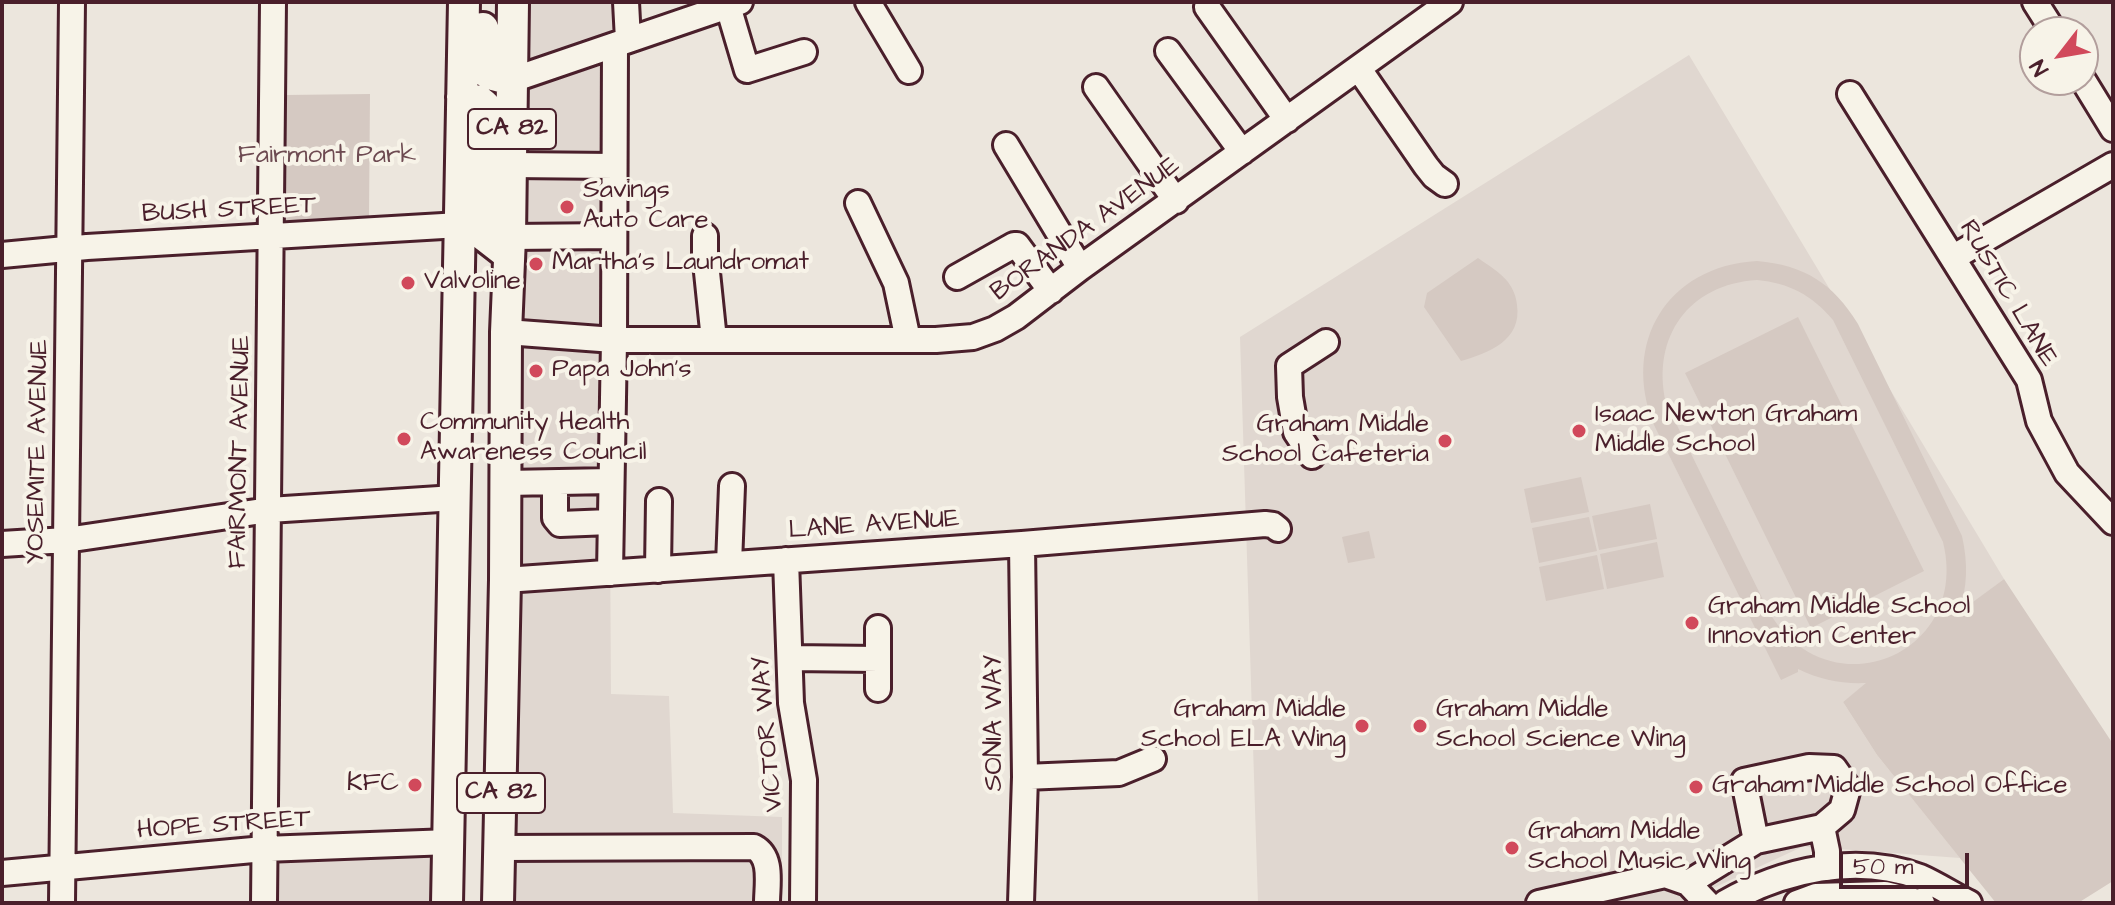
<!DOCTYPE html>
<html>
<head>
<meta charset="utf-8">
<style>
  body { margin:0 }
  #map { position:relative; width:2115px; height:905px; overflow:hidden; background:#ece6dd; font-family:"Architects Daughter",sans-serif }
  canvas { display:block }
  .frame { position:absolute; inset:0; border:4px solid #4a1f2b; pointer-events:none }
  .north { position:absolute; left:2019px; top:16px; width:80px; height:80px; box-sizing:border-box; background:#f7f3e8; border:2px solid #b29e9c; border-radius:50%; rotate:239deg; font-size:22px; font-weight:700; line-height:32px; text-align:center; color:#4a1f2b }
  .north::after { content:''; display:block; margin:auto; width:28px; height:36px; background:#d1495b; clip-path:polygon(50% 0,100% 100%,50% 72%,0 100%) }
  .scale { position:absolute; left:1839px; top:853px; width:130px; height:36px; box-sizing:border-box; border:4px solid #4a1f2b; border-top:0; padding-left:10px; font-size:24px; line-height:28px; white-space:nowrap; color:#4a1f2b; -webkit-text-stroke:6px #f7f3e8; paint-order:stroke }
</style>
</head>
<body>
<div id="map">
<canvas width="2115" height="905"></canvas>
<div class="frame"></div>
<div class="north">N</div>
<div class="scale">50 m</div>
</div>
<script>
const c = document.querySelector('canvas').getContext('2d');
c.lineJoin = 'round';
function fillPath(path, color) {
  c.fillStyle = color;
  c.fill(path, 'evenodd');
}
function trace(path, color, width, dash) {
  c.strokeStyle = color;
  c.lineWidth = width;
  c.lineCap = dash ? 'butt' : 'round';
  c.setLineDash(dash || []);
  c.stroke(path);
}
function drawText(font, color, halo, rows, align = 'center') {
  c.font = font + ' "Architects Daughter",sans-serif';
  c.lineWidth = 8;
  c.setLineDash([]);
  c.textBaseline = 'middle';
  c.strokeStyle = halo;
  c.fillStyle = color;
  for (const [text, x, y, turn = 0] of rows) {
    c.save();
    c.translate(x, y);
    c.rotate((+turn || 0) * Math.PI / 180);
    c.textAlign = isNaN(turn) ? turn : align;
    if (halo) c.strokeText(text, 0, 0);
    c.fillText(text, 0, 0);
    c.restore();
  }
}
const built = new Path2D(`
  M513 2H644L607 39 611 694 669 696 673 813 782 817V903H498Z
  M1689 55 2004 579 1843 702 1877 755 1960 858 1839 849 1827 851 1804 846 1681 903H1258L1240 337Z
  M437 852 435 903H276V857Z`);
const green = new Path2D(`
  M370 94 369 218 282 225 285 95Z
  M1478 258C1488 265 1501 273 1508 282 1513 289 1516 296 1517 305 1522 340 1489 353 1461 361L1424 307 1427 293Z
  M1757 261C1804 265 1833 283 1858 324L1962 536C1968 563 1968 588 1958 613L2004 579 2113 744V881L2078 903H1996L1877 755 1843 702 1866 683C1841 684 1821 680 1798 669V672L1781 680 1654 425C1621 343 1667 266 1757 261ZM1757 280C1789 283 1812 295 1833 320L1943 542C1971 655 1829 713 1769 612L1666 403C1651 337 1689 284 1757 280Z
  M1798 317 1924 571 1811 628 1685 373Z
  M1581 477 1589 512 1531 523 1524 489Z
  M1650 504 1657 539 1599 550 1592 516Z
  M1589 517 1597 551 1539 563 1532 528Z
  M1369 531 1375 558 1348 563 1342 537Z
  M1657 542 1664 577 1607 589 1600 554Z
  M1597 555 1604 589 1546 601 1539 567Z`);
const minor = new Path2D(`
  M626 2 628 40
  M868 2 909 71
  M2035 2 2054 32
  M728 6 747 70 804 52
  M1207 7 1287 120
  M1168 51 1242 152
  M1359 69 1426 166 1434 176 1445 184
  M512 80 740 2
  M2083 80 2113 129
  M1096 87 1176 201
  M1850 94 2029 380 2039 421 2067 473 2113 522
  M1006 145 1080 268
  M511 165 614 166
  M858 203 896 283 908 340
  M705 236V253L714 340
  M510 237 614 236
  M2 255 87 247 460 225
  M1954 257 2113 165
  M957 277 1014 245H1017L1051 291
  M506 332 614 340H936L973 337 995 329 1016 317 1080 268 1450 2
  M1312 456 1296 432 1290 397 1289 366 1326 342
  M506 483 611 481
  M555 483V518L560 524 610 522
  M2 544 66 540 269 510 455 498
  M786 560 791 703 804 780 803 903
  M729 564 732 486
  M658 570 659 501
  M610 573 614 340 615 45
  M505 580 1022 544 1265 524 1273 525 1278 529
  M878 628V689
  M790 658 878 659
  M1025 777 1119 773 1153 759
  M1822 827 1756 841 1744 781 1809 767 1834 768 1848 788 1842 810 1822 827 1827 851V868
  M500 848 754 847C773 857 767 884 767 903
  M2 873 264 849 450 842
  M1688 883 1756 841
  M62 903 72 2
  M264 903 273 2
  M1021 903 1025 777 1022 544
  M1539 903 1665 875 1688 883 1707 903
  M1725 903C1782 870 1856 853 1920 877 1936 884 1953 895 1969 903
  M1797 903 1816 896 1885 894 1922 903`);
const major = new Path2D(`
  M483 28V69L489 74 512 80
  M462 97 479 101 484 105 482 234 509 255
  M447 903 464 2
  M498 903 505 580 506 332 510 237 513 2`);
const markers = [
  [567,207,8,"#d1495b"],
  [536,264,8,"#d1495b"],
  [408,283,8,"#d1495b"],
  [536,371,8,"#d1495b"],
  [1579,431,8,"#d1495b"],
  [404,439,8,"#d1495b"],
  [1445,441,8,"#d1495b"],
  [1692,623,8,"#d1495b"],
  [1362,726,8,"#d1495b"],
  [1420,726,8,"#d1495b"],
  [415,785,8,"#d1495b"],
  [1696,787,8,"#d1495b"],
  [1512,848,8,"#d1495b"]
];
const shields = [
  [512,129,88],
  [501,793,88]
];
const shieldNames = [
  ["CA 82",512,129],
  ["CA 82",501,793]
];
const parkNames = [
  ["Fairmont Park",327,157]
];
const poiNames = [
  ["Savings",583,192],
  ["Auto Care",583,222],
  ["Martha's Laundromat",552,264],
  ["Valvoline",424,283],
  ["Papa John's",552,371],
  ["Isaac Newton Graham",1595,416],
  ["Middle School",1595,446],
  ["Community Health",420,424],
  ["Awareness Council",420,454],
  ["Graham Middle",1429,426,"right"],
  ["School Cafeteria",1429,456,"right"],
  ["Graham Middle School",1708,608],
  ["Innovation Center",1708,638],
  ["Graham Middle",1346,711,"right"],
  ["School ELA Wing",1346,741,"right"],
  ["Graham Middle",1436,711],
  ["School Science Wing",1436,741],
  ["KFC",399,785,"right"],
  ["Graham Middle School Office",1712,787],
  ["Graham Middle",1528,833],
  ["School Music Wing",1528,863]
];
const streetNames = [
  ["BUSH STREET",229,211,-3],
  ["BORANDA AVENUE",1086,230,-36],
  ["RUSTIC LANE",2007,294,59],
  ["YOSEMITE AVENUE",39,452,-89],
  ["FAIRMONT AVENUE",241,452,-89],
  ["LANE AVENUE",874,526,-4],
  ["SONIA WAY",996,723,-90],
  ["VICTOR WAY",769,734,-95],
  ["HOPE STREET",224,826,-4]
];
fillPath(built, '#e0d7d0');
fillPath(green, '#d5c9c2');
trace(minor, '#4a1f2b', 30);
trace(major, '#4a1f2b', 36);
trace(minor, '#f7f3e8', 24);
trace(major, '#f7f3e8', 30);
for (const [x, y, r, color] of markers) {
  const dot = new Path2D();
  dot.arc(x, y, r, 0, 2 * Math.PI);
  c.fillStyle = color;
  c.fill(dot);
  trace(dot, '#f7f3e8', 3);
}
for (const [x, y, w] of shields) {
  const box = new Path2D();
  box.roundRect(x - w / 2, y - 20, w, 40, 6);
  c.fillStyle = '#f7f3e8';
  c.fill(box);
  trace(box, '#4a1f2b', 2);
}
drawText('bold 24px', '#4a1f2b', null, shieldNames);
drawText('26px', '#6d4a51', '#f7f3e8', parkNames);
drawText('26px', '#4a1f2b', '#f7f3e8', poiNames, 'left');
drawText('26px', '#4a1f2b', '#f7f3e8', streetNames);
</script>
</body>
</html>
